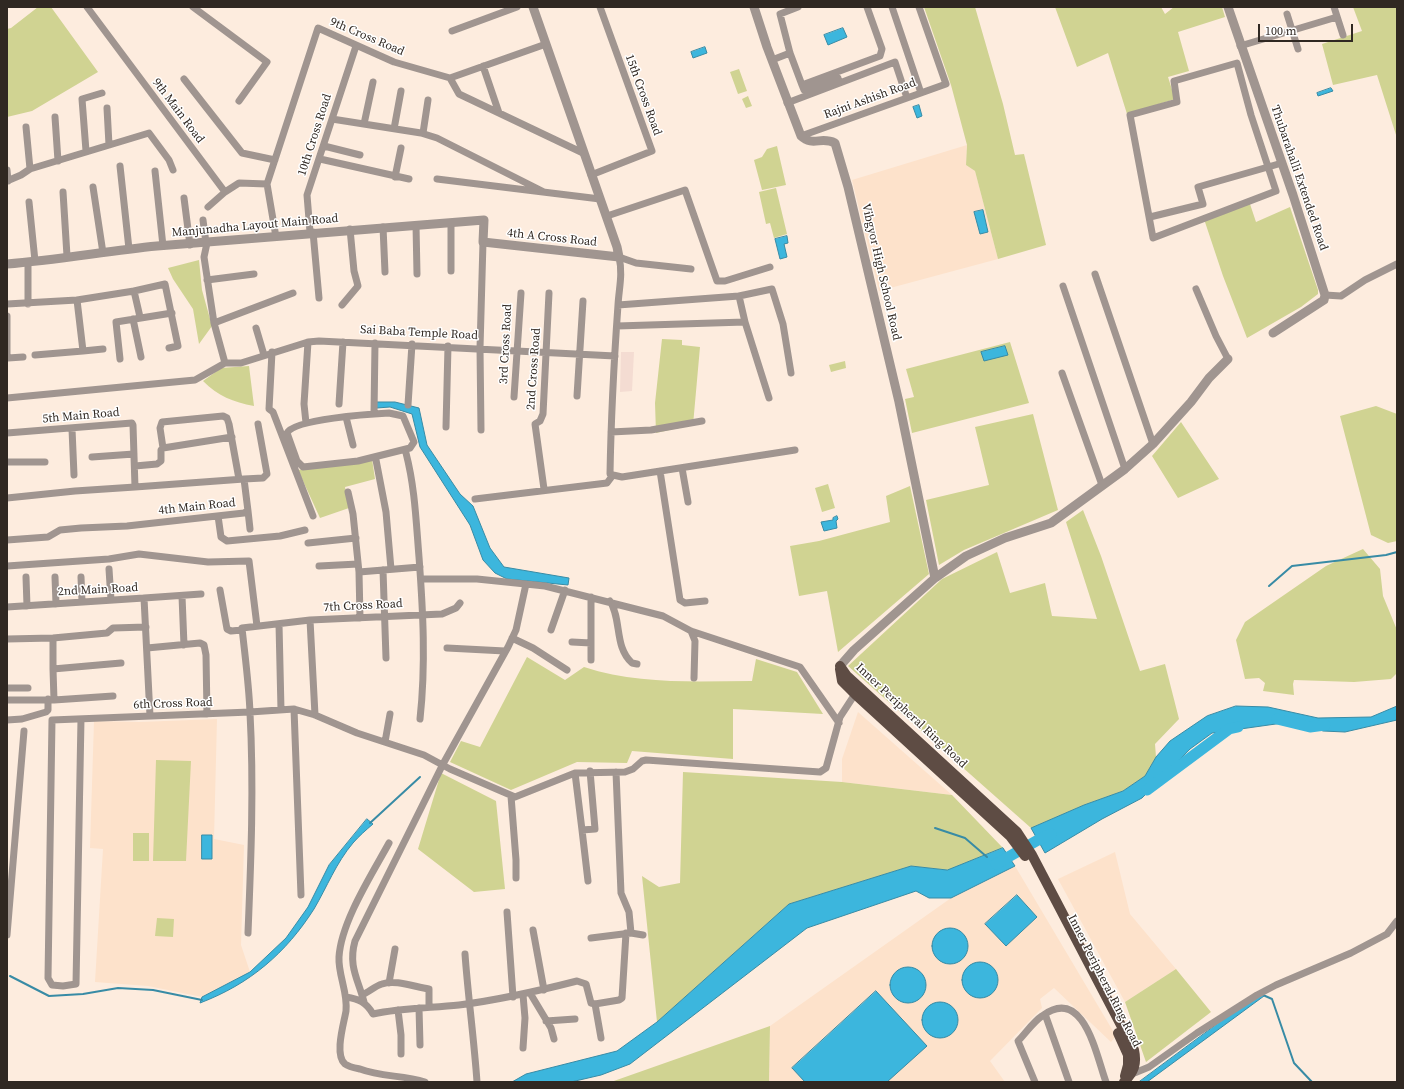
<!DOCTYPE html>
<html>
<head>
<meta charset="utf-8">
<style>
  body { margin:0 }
  #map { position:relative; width:1404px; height:1089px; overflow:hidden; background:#fdecde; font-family:"Source Serif 4",serif }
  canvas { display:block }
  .frame { position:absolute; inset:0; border:8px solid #302822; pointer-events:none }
  .scale { position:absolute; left:1258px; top:24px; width:95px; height:18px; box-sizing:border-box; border:2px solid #302822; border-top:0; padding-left:5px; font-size:12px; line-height:14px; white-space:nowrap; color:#302822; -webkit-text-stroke:3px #fff; paint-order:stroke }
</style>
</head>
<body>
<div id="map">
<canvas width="1404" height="1089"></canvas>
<div class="frame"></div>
<div class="scale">100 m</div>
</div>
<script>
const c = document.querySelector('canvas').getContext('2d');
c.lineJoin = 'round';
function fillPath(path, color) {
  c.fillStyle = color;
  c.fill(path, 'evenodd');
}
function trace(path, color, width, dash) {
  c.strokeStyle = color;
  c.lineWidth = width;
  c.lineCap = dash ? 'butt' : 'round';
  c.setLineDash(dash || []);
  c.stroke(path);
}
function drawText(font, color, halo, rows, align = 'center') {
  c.font = font + ' "Source Serif 4",serif';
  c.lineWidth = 3;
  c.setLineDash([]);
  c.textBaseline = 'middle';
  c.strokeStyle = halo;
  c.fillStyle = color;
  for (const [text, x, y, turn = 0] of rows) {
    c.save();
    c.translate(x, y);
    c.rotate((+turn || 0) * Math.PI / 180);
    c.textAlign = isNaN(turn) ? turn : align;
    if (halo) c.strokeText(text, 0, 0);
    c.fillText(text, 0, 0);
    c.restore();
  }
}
const commercial = new Path2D(`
  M621 352H634L632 391 620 392Z`);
const built = new Path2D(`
  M967 145 966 165 975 171 998 259 879 291 852 180Z
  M858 712 952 795 842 782V759Z
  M217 719 214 839 244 845 241 945 250 972 202 997 148 986 95 982 103 849 90 848 94 721 139 722Z
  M1115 852 1130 914 1176 969 1125 1002 1058 879Z
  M1015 866 1116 1036 1111 1042 1054 988 1040 999 1042 1008 990 1061 1005 1082H769L770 1026 951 898Z`);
const green = new Path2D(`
  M38 7H51L98 72 32 111 7 117V29L11 28Z
  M924 7H975L1003 104 1015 155 1024 154 1046 245 998 259 975 171 966 165 967 145 951 85Z
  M1055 7H1161L1165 14 1174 7H1222L1225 17 1178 32 1189 71 1168 77 1175 99 1127 114 1108 53 1077 67Z
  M1353 7H1397V138L1377 75 1333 85 1322 44 1362 31Z
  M739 69 747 91 738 94 730 72Z
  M748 96 752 106 746 108 742 99Z
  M777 146 786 185 762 190 754 160 762 157 767 149Z
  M776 188 787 234 774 238 770 223 766 224 759 192Z
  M1249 201 1256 222 1290 207 1318 290V294L1301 307 1247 338 1223 276 1204 219Z
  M199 260 202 290 212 326 199 344 193 309 173 279 168 268Z
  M662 339 682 340V345L700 347 693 425 656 433 655 403Z
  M1010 342 1029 403 912 433 905 399 914 397 906 369Z
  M845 361 846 368 831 372 829 365Z
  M249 366 254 406C233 402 218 396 203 381L221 368Z
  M1376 406 1397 414V541L1388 543 1371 535 1340 416Z
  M1033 414 1058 510 964 550 939 565 926 500 989 485 975 427Z
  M1181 422 1219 479 1178 498 1152 456Z
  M372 459 375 479 345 487 349 508 320 518 298 470Z
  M828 484 835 508 822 512 815 488Z
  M910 486 929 574 838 652 827 591 799 596 790 546 819 541 890 522 886 496Z
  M1083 510 1101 556 1140 671 1165 664 1179 719 1155 744 1156 757 1145 776 1123 791 1084 805 1031 828 848 666 942 579 997 552 1010 593 1045 583 1052 616 1097 619 1066 522Z
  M1363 549 1380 569 1383 596 1397 630V673L1391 679 1354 682 1294 680 1293 684 1294 695 1263 691 1265 683 1259 678 1245 679 1236 640 1245 622 1326 566Z
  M527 657 565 680 584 667C638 685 696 681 752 681L756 659 797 672 823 714 733 709V759L632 751 627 763 577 762 511 790 450 762 461 741 480 747Z
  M156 760 191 761 186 861H153Z
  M683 772 842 782 952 795 1003 848 947 870 911 866 789 904 657 1022 642 876 659 887 680 883Z
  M441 773 496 801 505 889 474 892 418 849Z
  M133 833H149V861H133Z
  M157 918 174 919 173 937 155 936Z
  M1176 969 1211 1012 1146 1062 1125 1002Z
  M770 1026 769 1082H611Z`);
const water = new Path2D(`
  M843 28 847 37 828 45 824 35Z
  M705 47 707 53 693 58 691 52Z
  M1331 88 1333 91 1318 96 1317 93Z
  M919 105 922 116 917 118 913 107Z
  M983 210 988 232 980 234 974 212Z
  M787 236 788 243 784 244 787 257 780 259 775 239Z
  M1005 346 1008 355 984 361 981 352Z
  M377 402H395L419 408 427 445 460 494 473 506 490 548 504 567 569 578 568 585 507 579 495 573 483 560 470 525 420 447 412 414 390 407 377 408Z
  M837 516 838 519 836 521 837 528 824 531 821 522 833 520V518Z
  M1236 706 1268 707 1318 718 1371 717 1397 706V720L1345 732 1323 731 1297 721 1212 733 1190 749 1142 798 1102 819 1045 853 1031 828 1084 805 1123 791 1145 776 1156 757 1170 741 1207 716Z
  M367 819 373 824C366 830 359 836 353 843 336 863 327 887 314 909 286 953 250 984 200 1003L202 997 250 972 286 938 308 907 329 865Z
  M202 835H212V859H202Z
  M1003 848 1015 866 951 898H929L916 891 807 928 630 1064 601 1075 571 1082H512L526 1074 617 1051 657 1022 789 904 911 866 947 870Z
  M1017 895 1037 917 1006 946 985 924Z
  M932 946a18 18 0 1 1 36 0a18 18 0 1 1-36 0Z
  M962 980a18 18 0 1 1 36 0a18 18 0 1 1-36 0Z
  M890 985a18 18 0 1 1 36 0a18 18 0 1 1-36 0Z
  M876 991 927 1046 887 1082H805L792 1068Z
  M1262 991 1264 996 1147 1082H1139Z
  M922 1020a18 18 0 1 1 36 0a18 18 0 1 1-36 0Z`);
const stream = new Path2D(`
  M1269 586 1292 566 1386 555 1397 552
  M370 823 420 777
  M935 828 965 838 987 857
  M10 976 49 996 83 994 118 988 153 990 202 1000
  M1263 995 1272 999 1294 1063 1312 1082`);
const river = new Path2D(`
  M1277 719 1310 727 1325 725
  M1147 790 1229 729 1238 727
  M996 864 1038 840 1051 834`);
const minor = new Path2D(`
  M87 7 225 192 239 183 267 184
  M193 7 267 62 239 101
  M798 7 780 14 790 53 802 85 880 56 882 49 867 7
  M892 7 921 93
  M1334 7 1343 35
  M1287 14 1298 49
  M452 31 517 7
  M1240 46 1337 17
  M772 60 790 53
  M1237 63 1251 115 1276 191 1153 238 1130 115 1177 102 1174 81Z
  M483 66 499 113
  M450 78 459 94 583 153
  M184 79 242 153 275 160
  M802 85 804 90 838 78
  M787 103 895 62 907 98
  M107 108 109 145
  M55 117 58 161
  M332 119 421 133 437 138 544 192
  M364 124 373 82
  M26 127 30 169
  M394 129 401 91
  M423 133 428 100
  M801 136 946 84 919 7
  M324 146 360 155
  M86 151 82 99 102 93
  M320 159 409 179
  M120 166 129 249
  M7 170 8 181
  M155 171 163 246
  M591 175 652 151 600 7
  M395 177 401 148
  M437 179 600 199
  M7 181 21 175 30 169 149 133 169 160 173 170
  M93 187 103 253
  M63 192 67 256
  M184 198 190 245
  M29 202 35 261
  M208 207 225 192
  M607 216 685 190 717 281H725L770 267
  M1150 217 1203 204 1198 187 1282 163
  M203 220 206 243
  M416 225 417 274
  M383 227 385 272
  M310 232 307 195 356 46
  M313 232 319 298
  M276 237 267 184 318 28 394 62 450 78 546 44
  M207 243 204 257 214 323 225 363H241L308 342 319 341 615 356
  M619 257 636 263 691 269
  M451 271V223
  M1095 274 1153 444
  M207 280 254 274
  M1063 286 1125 469
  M1196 289 1216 336 1228 359
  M134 291 140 317
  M1325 295 1341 296 1365 280 1397 264
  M739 296 745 322 769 398
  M77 300 134 291 165 284 178 346 169 348
  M7 304 77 300 83 351 35 355
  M28 304V262
  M342 305 358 286 354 271 350 229
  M618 305 739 296 772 289 783 324 791 373
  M7 316V358
  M133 319 141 357
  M214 323 293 293
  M617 326 745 322
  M256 328 264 355
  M83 351 103 349
  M272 352 269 409 273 412 313 516
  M8 358 23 357
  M120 359 116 322 172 313
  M1062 373 1102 485
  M577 396 583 301
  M514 397 521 293
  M7 398 195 380 225 363
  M339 404 343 342
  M408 405 412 344
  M389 413 403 416 414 442 410 448 358 461 303 467 297 461 287 433C294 419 371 414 389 413Z
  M374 414 375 343
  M346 417 353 445
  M306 423 304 404 308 342
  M446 427 448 346
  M72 429 74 475
  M481 430 480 348 483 242
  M611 432 651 430 702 421
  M7 433 132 423 133 425 135 487 75 491 7 498
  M163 448 232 437
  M406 453C415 488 416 521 419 557 423 611 426 664 420 719
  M92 457 134 454
  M376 460 386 512 391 569
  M7 462H45
  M135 466 157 464 161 461V450L163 448 160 428 162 422 223 416 227 418 229 424 239 479
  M682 468 688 502
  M660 471 680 600 685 603 705 601
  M613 475 610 474C611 418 614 361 618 305 619 288 623 274 619 257
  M613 475 622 477 795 450
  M244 479 263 478 267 474 258 424
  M544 489 535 424 540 421 543 414 549 293
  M348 492 353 514 359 572
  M475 499 607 483 613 475
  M248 511 250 529
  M218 516 221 537 227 541 280 536 305 530
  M7 540 48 537 60 530 81 528 127 526 244 513 248 511 244 479 135 487
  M308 543 356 538
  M7 566 109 559 139 554 208 562 249 561 257 626
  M319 566 358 564
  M109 569 111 600
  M383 570 386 658
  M26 577 27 606
  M55 577 56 604
  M81 577 82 602
  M421 579H477L545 586 663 616 691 631 800 667 839 723
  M220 590 227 629 231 631 242 630
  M182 596 184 645
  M591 597V660
  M144 598 201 594
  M610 601C622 620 614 647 632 663L637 664
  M7 607 144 598 150 716
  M360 618 359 572 420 567
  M279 624 281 710
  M551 630 565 590
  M691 631 695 641 694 678
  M53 638V669L121 663
  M512 638 533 648 567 670
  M7 639 53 638 107 633 113 628 146 627
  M572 642 591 643
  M147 648 200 643 204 645 206 655 207 714
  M447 648 505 651
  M53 669 54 700 113 696
  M7 688H28
  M7 700H53
  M294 709 301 895
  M315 715 310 620 442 614 456 608 460 603
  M81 719 76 984 63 986 52 985 48 978 52 720 250 712 294 709 315 715 357 733 424 755 450 769 515 797 575 773 625 772 633 769 642 761 646 760 820 772 826 768 840 717 855 694
  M7 720 22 719 46 712 48 710V699
  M385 742 390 714
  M616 772 621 893 629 912 631 933
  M575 773 582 830
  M511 796 516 860V878
  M389 843C372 874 341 922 339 957 338 975 348 992 346 1011 344 1023 334 1055 345 1064 349 1067 355 1068 360 1069 381 1077 403 1075 425 1082
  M588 881 582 830 595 829 590 771
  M507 912 513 997
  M533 930 544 990
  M248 933C251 860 254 786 250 713 249 685 245 656 242 628L310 620
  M7 935 24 731
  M591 938 631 933 643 935
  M465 954C468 996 474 1039 477 1082
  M389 983 395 949
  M530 993 551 1028 554 1039
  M362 995C369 992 375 986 382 984 395 979 415 987 429 989V1007
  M523 995 525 1018 523 1048
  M346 997C359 999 366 1002 373 1014 401 1008 430 1008 459 1005 499 1000 538 991 577 981L586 984 591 1003 595 1004 619 1000 622 998 626 933
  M364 1002C358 979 348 966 355 941L443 764 508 647 516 630 526 584
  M595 1004 601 1038
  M419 1008 420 1045
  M398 1010 401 1035V1054
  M1045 1014 1069 1082
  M546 1021 575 1019
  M1132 1074 1149 1067 1197 1033 1257 995 1276 985 1351 953 1387 934 1397 921
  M1035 1082 1018 1041C1026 1033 1033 1022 1042 1016 1084 985 1096 1055 1106 1082`);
const tertiary = new Path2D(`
  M754 7 767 47 801 136C813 147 821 136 835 143L848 187 899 402 935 578
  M1228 7 1293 195 1325 295 1324 300 1273 333
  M7 264C57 260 107 251 157 246 266 237 375 228 484 220L483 242 619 257 617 247 533 7
  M840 666 854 650 935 578 966 556 1005 538 1051 523 1125 469 1153 444 1191 402 1209 378 1228 359`);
const primary = new Path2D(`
  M840 666 847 676 1017 832 1032 855 1134 1050C1137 1064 1134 1072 1124 1082
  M840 669 842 681 855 694 1010 836 1025 856
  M1118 1033 1128 1055V1065L1125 1076`);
const streetNames = [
  ["9th Cross Road",367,37,23],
  ["15th Cross Road",643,95,70],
  ["Rajni Ashish Road",870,99,-20],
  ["9th Main Road",178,111,53],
  ["10th Cross Road",315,135,-72],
  ["Thubarahalli Extended Road",1299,178,71],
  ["Manjunadha Layout Main Road",255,226,-5],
  ["4th A Cross Road",552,238,6],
  ["Vibgyor High School Road",881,272,77],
  ["Sai Baba Temple Road",419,333,3],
  ["3rd Cross Road",506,344,-87],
  ["2nd Cross Road",534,369,-86],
  ["5th Main Road",81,416,-5],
  ["4th Main Road",197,507,-6],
  ["2nd Main Road",98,590,-3],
  ["7th Cross Road",363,606,-3],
  ["6th Cross Road",173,704,-2],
  ["Inner Peripheral Ring Road",911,716,43],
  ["Inner Peripheral Ring Road",1104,981,63]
];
fillPath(commercial, '#f4dcd2');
fillPath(built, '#fde2cb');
fillPath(green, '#d0d392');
fillPath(water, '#3cb6dd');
trace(water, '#388ba5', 1);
trace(stream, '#388ba5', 2);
trace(river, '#3cb6dd', 11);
trace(minor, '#a09590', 7);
trace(tertiary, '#a09590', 9);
trace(primary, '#5e4c44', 10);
drawText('12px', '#302822', '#fff', streetNames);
</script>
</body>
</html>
